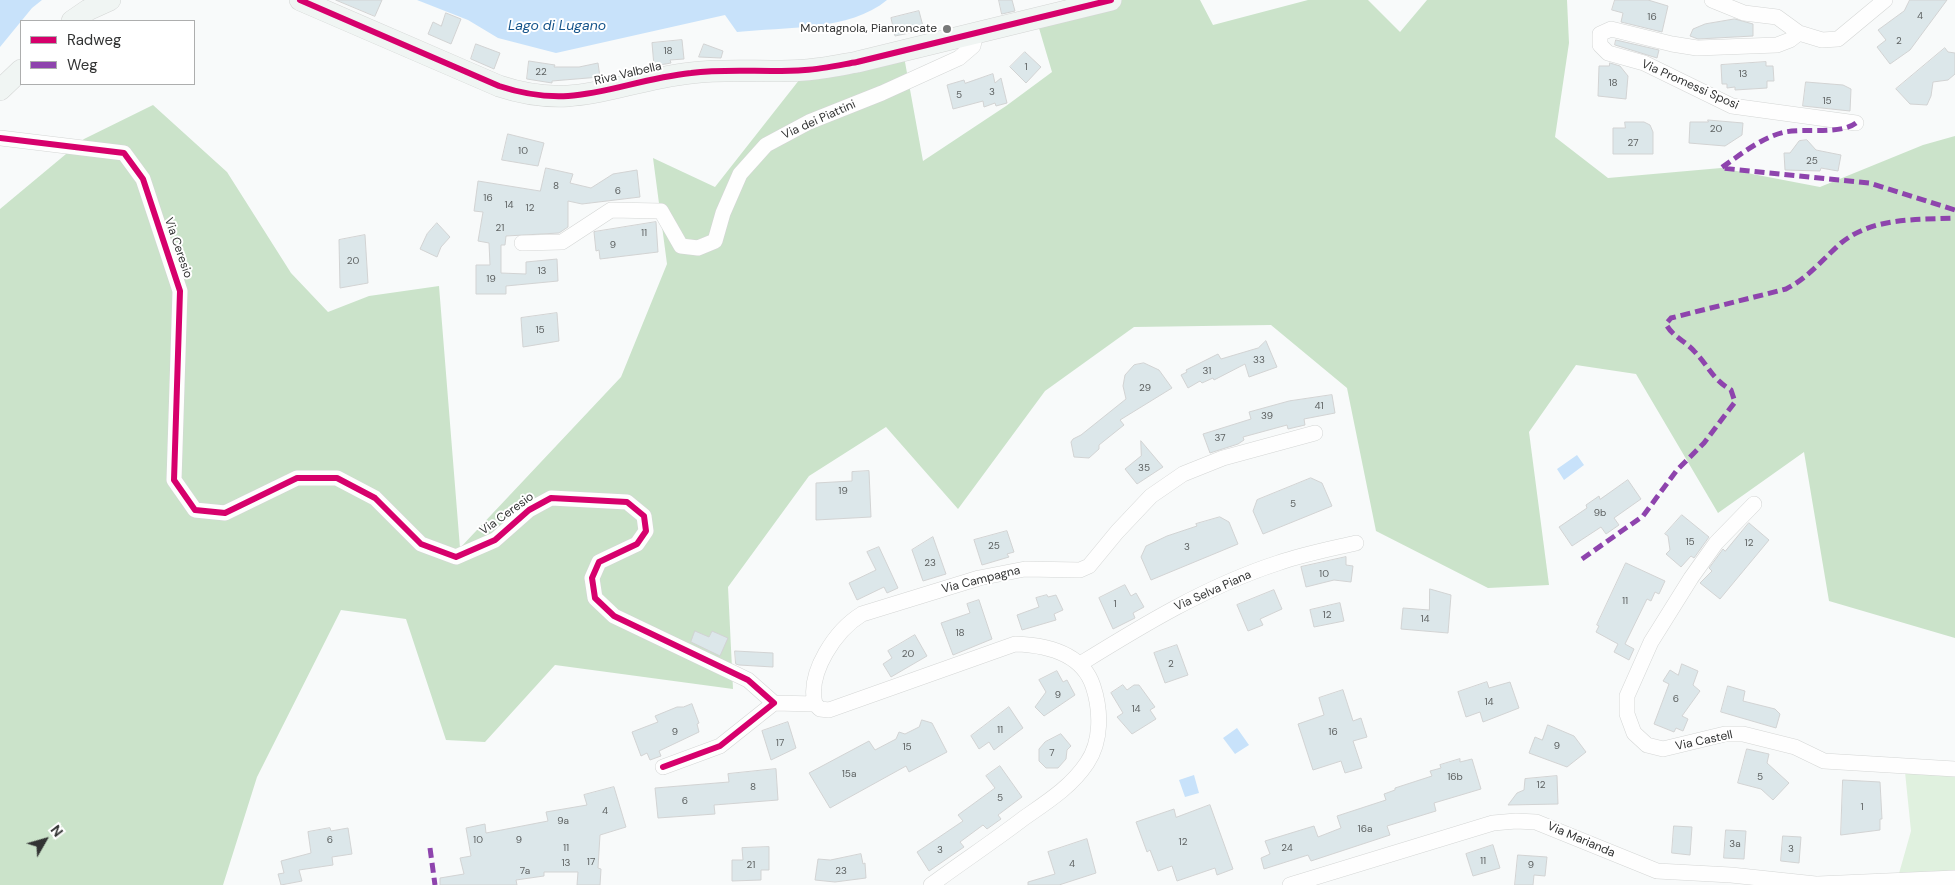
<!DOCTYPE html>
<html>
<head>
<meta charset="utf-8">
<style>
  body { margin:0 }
  #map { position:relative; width:1955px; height:885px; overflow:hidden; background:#f8fafa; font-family:"DM Sans",sans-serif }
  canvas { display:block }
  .legend { position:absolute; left:20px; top:20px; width:175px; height:65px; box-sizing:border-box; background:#fff; border:1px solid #adaeae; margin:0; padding:6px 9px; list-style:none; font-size:15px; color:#333434 }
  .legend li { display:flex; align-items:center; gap:10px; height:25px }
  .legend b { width:25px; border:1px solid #adaeae }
  .north { position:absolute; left:20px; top:815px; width:50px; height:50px; -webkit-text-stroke:4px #fff; paint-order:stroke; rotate:52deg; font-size:14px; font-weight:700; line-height:20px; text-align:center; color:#333434 }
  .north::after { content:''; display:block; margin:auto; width:18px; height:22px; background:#333434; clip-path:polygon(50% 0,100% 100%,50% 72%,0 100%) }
</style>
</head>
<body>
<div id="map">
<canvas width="1955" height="885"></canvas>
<ul class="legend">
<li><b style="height:6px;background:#d6006c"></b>Radweg</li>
<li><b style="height:6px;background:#8e44ad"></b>Weg</li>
</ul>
<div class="north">N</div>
</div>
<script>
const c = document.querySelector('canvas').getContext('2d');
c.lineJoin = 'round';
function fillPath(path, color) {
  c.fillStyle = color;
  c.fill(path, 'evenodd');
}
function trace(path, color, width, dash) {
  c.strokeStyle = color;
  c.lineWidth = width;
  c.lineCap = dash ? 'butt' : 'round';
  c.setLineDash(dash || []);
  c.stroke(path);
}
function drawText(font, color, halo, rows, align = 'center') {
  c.font = font + ' "DM Sans",sans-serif';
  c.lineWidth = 4;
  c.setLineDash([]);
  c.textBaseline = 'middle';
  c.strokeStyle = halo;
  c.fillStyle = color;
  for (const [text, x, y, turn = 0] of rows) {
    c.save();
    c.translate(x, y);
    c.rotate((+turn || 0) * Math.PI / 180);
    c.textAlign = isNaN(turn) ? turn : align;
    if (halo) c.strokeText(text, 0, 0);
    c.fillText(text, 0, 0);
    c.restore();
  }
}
const green = new Path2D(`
  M1905 772H1955V870L1898 877 1911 831Z`);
const forest = new Path2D(`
  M1111 0H1200L1213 25 1308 0H1368L1400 32 1427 0H1567L1569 43 1555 137 1608 178 1721 168 1820 187 1923 145 1955 136V638L1829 601 1804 452 1718 513 1636 374 1576 365 1529 432 1549 585 1488 588 1376 531 1347 388 1271 325 1134 327 1045 391 958 509 886 427 809 476 728 587 733 689 555 665 485 742 446 740 406 619 341 610 257 777 223 885H0V209L84 139 153 105 227 172 291 273 328 312 369 296 439 286 460 548 621 377 667 264 653 158 715 187 807 70 903 51 923 161 1006 106 1052 72 1036 18Z`);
const water = new Path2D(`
  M0 0H42L32 8 0 47Z
  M417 0H887C850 31 784 27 737 32L725 15 556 53 498 38 468 20Z
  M1577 455 1584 465 1564 480 1557 469Z
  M1237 728 1249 745 1235 754 1223 738Z
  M1194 775 1199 793 1185 797 1179 780Z`);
const building = new Path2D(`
  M336 0H382L375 16Z
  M999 0H1012L1015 11 1002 14Z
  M1615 0H1648L1668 6 1662 32 1621 22 1623 13 1612 10Z
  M1910 0H1947L1910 50 1890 64 1877 47 1886 40 1878 30 1904 11Z
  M919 11 924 30 895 36 891 18Z
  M446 13 461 19 451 44 428 34 433 22 441 26Z
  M1735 19 1753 24V36L1698 39 1690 36 1693 29 1705 24Z
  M682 40 684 59 670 60 671 63 654 66 652 43Z
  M1616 40 1659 50 1657 58 1615 45Z
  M476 44 500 53 494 69 471 59Z
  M704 44 723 51 721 58 699 57Z
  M1945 48 1948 52 1955 53V74L1948 80 1933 82 1931 96 1927 105 1910 104 1896 89Z
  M1025 52 1041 67 1026 83 1010 67Z
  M529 61 555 65 554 67H579L598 63 600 77 552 81V83L527 79Z
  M1766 62V66H1773L1774 81H1767V88L1735 90V87L1727 88V84H1722L1721 65Z
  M1610 63 1620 66 1628 76 1626 99 1598 96 1599 66H1609Z
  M993 74 995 83 1001 78 1007 103 996 106 995 103 984 107 983 101 953 109 947 85 964 80 965 83Z
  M1806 82 1843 85 1851 89 1850 111 1803 106Z
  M1708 120 1743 123 1742 135 1725 146 1689 143 1690 122H1708Z
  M1625 122H1644L1650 125 1653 132V154H1613V128H1625Z
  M508 134 544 143 538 166 502 160Z
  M1807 140 1816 150 1841 155 1838 171 1821 168 1820 171 1785 170 1784 153H1790L1799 141Z
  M546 168 573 174 570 183 591 188 613 174 637 170 640 197 582 204 568 201V227L559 233 506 236 505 245H501V273L526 274V262L557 259 558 281 506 286V294H476V265H490L489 243 478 241 483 212 474 211 478 181 540 191Z
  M656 222 658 252 600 259 599 250 596 251 594 232Z
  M437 223 450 237 441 247 437 257 420 249 427 234Z
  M365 235 368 283 340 288 339 240Z
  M557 313 559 341 523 347 521 318Z
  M1266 341 1277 367 1249 377 1245 364 1214 380 1213 378 1202 383 1200 381 1188 388 1181 375 1187 372 1186 370 1218 354 1221 359 1258 348Z
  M1144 363 1159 370 1172 388 1120 420 1124 425 1099 445V449L1089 458 1074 457 1071 442 1073 439 1081 435 1126 399 1123 386 1125 375 1134 365Z
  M1332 395 1335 413 1304 419 1305 425 1288 429 1287 425 1243 437 1244 440 1238 444 1210 453 1203 434 1251 419 1249 412 1289 401Z
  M1141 441 1163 467 1137 484 1125 469 1141 456Z
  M869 471 871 517 816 520V483L852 481V472Z
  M1311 478 1322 483 1332 506 1263 534 1253 511 1257 500Z
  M1628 480 1641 499 1614 518 1619 525 1606 534 1601 527 1572 546 1559 527 1587 508 1586 505 1599 496 1600 499Z
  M1682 515 1709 537 1694 558 1691 556 1681 567 1666 554 1670 550 1668 536 1665 534Z
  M1220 517 1229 522 1238 544 1151 580 1141 557 1146 546 1167 536 1197 526 1196 524Z
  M1749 523 1769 540 1720 599 1700 583 1712 571 1709 568 1723 549 1725 551Z
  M1007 531 1014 552 1007 554 1009 557 982 565 974 540Z
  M933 537 946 574 923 581 912 550Z
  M879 547 898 588 887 593 884 587 857 600 849 583 876 570 867 552Z
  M1346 557V565L1353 566 1351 582 1334 580 1306 587 1301 567Z
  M1626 563 1665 581 1659 594 1655 592 1651 601 1647 599 1625 644 1634 649 1629 660 1614 652 1618 644 1596 632 1599 626 1597 625Z
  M1125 585 1131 596 1136 593 1144 607 1133 613 1135 618 1113 629 1099 598Z
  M1430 589 1451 595 1448 633 1401 629 1403 608 1429 610Z
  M1274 590 1282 609 1260 619 1263 625 1248 631 1237 605Z
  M1047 595 1048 597 1056 595 1063 610 1054 614 1056 620 1022 630 1017 615 1039 607 1036 598Z
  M979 600 992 639 953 655 941 623 970 613 967 604Z
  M1340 603 1344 621 1314 627 1310 610Z
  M695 631 709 637 712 631 728 638 720 656 691 642Z
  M915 635 927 656 891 677 883 664 892 658 888 651Z
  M1177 645 1188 675 1165 683 1154 653Z
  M735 651 773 653V667L739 665 736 664Z
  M1682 664 1698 671 1693 685 1700 691 1682 716 1688 719 1683 731 1676 728 1674 732 1654 724 1669 684 1663 681 1670 670 1678 675Z
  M1057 671 1063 682 1067 680 1075 695 1044 716 1035 707 1046 692 1039 680Z
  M1487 682 1489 688 1510 682 1519 708 1483 722 1480 712 1466 717 1458 692Z
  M1123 685 1127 690 1134 685H1139L1155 707 1150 710 1156 719 1132 734 1117 717 1123 713 1111 693Z
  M1728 686 1745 691 1743 701 1775 709 1780 714 1776 728 1721 712Z
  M1343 690 1353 721 1361 718 1367 737 1353 741 1362 768 1345 773 1341 761 1313 770 1298 724 1324 715 1319 698Z
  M692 704 699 723 697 724 699 732 659 751 661 756 650 760 647 753 641 756 632 732 658 722 655 716 677 707H683Z
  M1009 707 1023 728 994 750 989 742 979 749 971 736Z
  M922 720 932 723 947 752 909 772 906 766 830 808 809 773 869 741 875 750 896 739 899 732 905 734 919 727Z
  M788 722 796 748 771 760 762 731Z
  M1548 725 1574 736 1586 752 1567 767 1529 753 1535 737 1542 740Z
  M1061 734 1071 746 1067 750 1066 759 1058 768H1046L1039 761V749L1045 742Z
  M1747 749 1769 754 1767 763 1789 783 1773 800 1761 789 1738 783Z
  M1460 759V762L1472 759 1481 789 1434 803 1436 811 1387 826 1390 835 1311 861 1308 855 1264 869 1261 858 1270 854 1265 841 1314 826 1318 837 1341 828 1337 816 1386 800 1384 794 1395 790V788L1432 776 1430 771 1441 768 1440 765Z
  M1000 766 1022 797 998 815 1001 819 987 829 983 825 960 842 964 847 929 871 917 852 963 821 958 815 995 788 986 776Z
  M776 769 778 800 714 805 715 814 658 818 655 788 729 782 728 774Z
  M1557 776 1558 804 1508 805 1517 793 1524 790 1525 779Z
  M1843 780 1880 782 1882 819H1880V830L1841 835Z
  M614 787 626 827 600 835 598 868 601 869 600 885H577L578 872H544V876L516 880 517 885H440V878L464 874 460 858 471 856 466 828 485 824 486 833 548 821 546 812 587 805 584 795Z
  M1210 805 1233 869 1217 875 1215 868 1177 881 1172 866 1158 871 1150 850 1147 852 1136 822 1174 809 1176 817Z
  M1674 826 1692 827 1690 855 1672 853Z
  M330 828 331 831 348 828 352 854 332 857 333 865 299 870 302 881 281 885 278 874 284 873 281 861 311 853 308 832Z
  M1726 830 1746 831 1744 859 1724 858Z
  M1783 836 1801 837 1799 863 1781 861Z
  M1087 839 1096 873 1059 885H1028V882L1055 874 1048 852Z
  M1493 845 1500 868 1473 876 1466 854Z
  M769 847V870H761V880L732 881V860H743L742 848Z
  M861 854 863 864 865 863 866 878 835 882 815 880 818 859 830 860Z
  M1518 855 1547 857 1545 876 1534 875 1533 885H1515Z`);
const street = new Path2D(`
  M1712 0 1744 13 1777 17 1799 33 1790 40 1777 45 1697 48 1672 44 1611 29 1600 34V45L1608 53 1644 63 1732 106 1856 123
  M1799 33 1822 40 1838 39 1885 0
  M0 138 124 153 143 179 180 291 174 480 195 510 225 513 297 478H337L375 498 421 544 456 557 495 540 529 510 551 498 627 502 644 516 646 531 637 544 599 562 592 578 595 598 614 616 748 680 774 703 720 746 663 767
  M522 243 562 242 611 210 661 211 681 246 698 248 715 241 723 213 740 174 766 145 809 122 882 93 959 58 973 46 976 33
  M1754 504 1716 543 1691 578 1651 642 1627 696V714L1634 733 1647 745 1663 749 1725 734H1743L1795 747 1824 761 1955 769
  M1080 664C1143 625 1207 586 1278 563 1304 554 1330 549 1356 543
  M774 703 815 704 820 709 829 710 1015 644C1046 645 1082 653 1093 686 1101 710 1102 741 1087 763 1071 787 1047 802 1024 818 994 841 962 862 931 885
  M815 704C807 672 836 630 862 614L979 578 1025 569 1080 570 1089 566 1117 532 1151 496 1183 474 1223 458 1315 433
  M1818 884 1955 878
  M1290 885 1493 823 1516 821 1536 822 1657 871 1731 875 1825 885`);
const secondary = new Path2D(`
  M300 0 499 86C577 112 617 81 691 73 729 68 767 73 805 70 822 69 840 65 857 62L1111 0
  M72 21 88 10 110 0
  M0 90 21 70`);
const quiet = new Path2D(`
  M1856 123C1840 135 1805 128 1785 132 1762 137 1740 155 1721 168L1869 183 1955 210
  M1582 559 1643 516 1677 470 1704 443 1735 402 1731 390C1711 378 1709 366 1694 351 1685 341 1672 336 1666 324L1671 318 1786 289C1808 278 1823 259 1841 243 1873 217 1916 220 1955 218
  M430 848 435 885`);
const cycleway = new Path2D(`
  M300 0 499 86C577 112 617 81 691 73 729 68 767 73 805 70 822 69 840 65 857 62L1111 0
  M0 138 124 153 143 179 180 291 174 480 195 510 225 513 297 478H337L375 498 421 544 456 557 495 540 529 510 551 498 627 502 644 516 646 531 637 544 599 562 592 578 595 598 614 616 748 680 774 703 720 746 663 767`);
const markers = [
  [947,29,5,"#787979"]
];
const numberNames = [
  ["4",1920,16],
  ["16",1652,17],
  ["2",1899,41],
  ["18",668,51],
  ["1",1026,67],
  ["22",541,72],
  ["13",1743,74],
  ["18",1613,83],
  ["3",992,92],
  ["5",959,95],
  ["15",1827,101],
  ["20",1716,129],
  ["27",1633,143],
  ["10",523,151],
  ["25",1812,161],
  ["8",556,186],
  ["6",618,191],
  ["16",488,198],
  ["14",509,205],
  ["12",530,208],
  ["21",500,228],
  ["11",644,233],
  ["9",613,245],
  ["20",353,261],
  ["13",542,271],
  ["19",491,279],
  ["15",540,330],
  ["33",1259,360],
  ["31",1207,371],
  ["29",1145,388],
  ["41",1319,406],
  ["39",1267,416],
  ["37",1220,438],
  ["35",1144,468],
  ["19",843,491],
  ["5",1293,504],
  ["9b",1600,513],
  ["15",1690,542],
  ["12",1749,543],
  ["25",994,546],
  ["3",1187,547],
  ["23",930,563],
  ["10",1324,574],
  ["11",1625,601],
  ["1",1115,604],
  ["12",1327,615],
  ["14",1425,619],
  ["18",960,633],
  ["20",908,654],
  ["2",1171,664],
  ["9",1058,695],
  ["6",1676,699],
  ["14",1489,702],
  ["14",1136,709],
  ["11",1000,730],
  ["9",675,732],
  ["16",1333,732],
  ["17",780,743],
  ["9",1557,746],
  ["15",907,747],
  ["7",1052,753],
  ["15a",849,774],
  ["16b",1455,777],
  ["5",1760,777],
  ["12",1541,785],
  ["8",753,787],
  ["5",1000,798],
  ["6",685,801],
  ["1",1862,807],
  ["4",605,811],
  ["9a",563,821],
  ["16a",1365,829],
  ["6",330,840],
  ["10",478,840],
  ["9",519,840],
  ["12",1183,842],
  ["3a",1735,844],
  ["11",566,848],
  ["24",1287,848],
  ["3",1791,849],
  ["3",940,850],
  ["11",1483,861],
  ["17",591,862],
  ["13",566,863],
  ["4",1072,864],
  ["21",751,865],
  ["9",1531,865],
  ["7a",525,871],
  ["23",841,871]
];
const poiNames = [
  ["Montagnola, Pianroncate",937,29]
];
const streetNames = [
  ["Riva Valbella",628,74,-13],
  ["Via Promessi Sposi",1690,85,24],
  ["Via dei Piattini",819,120,-24],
  ["Via Ceresio",178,248,71],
  ["Via Ceresio",507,514,-36],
  ["Via Campagna",981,580,-14],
  ["Via Selva Piana",1213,591,-24],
  ["Via Castell",1704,741,-12],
  ["Via Marianda",1581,840,23]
];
const waterNames = [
  ["Lago di Lugano",557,26]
];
fillPath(green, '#e0f1df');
fillPath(forest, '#cbe3ca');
fillPath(water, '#c8e2fa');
fillPath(building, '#dce7ea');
trace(building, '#d2d3d3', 1);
trace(street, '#d4d6d5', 16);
trace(secondary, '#d4d6d5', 22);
trace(street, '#fefefe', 15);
trace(secondary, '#f0f5f3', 21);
trace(quiet, '#8e44ad', 5, [10, 5]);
trace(cycleway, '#d6006c', 6);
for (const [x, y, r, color] of markers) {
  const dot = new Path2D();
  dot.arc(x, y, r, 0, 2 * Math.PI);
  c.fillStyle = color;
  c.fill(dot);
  trace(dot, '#fff', 2);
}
drawText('10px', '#5e6262', null, numberNames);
drawText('12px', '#333434', '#fff', poiNames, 'right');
drawText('12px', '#333434', '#fff', streetNames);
drawText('italic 14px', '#15548a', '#fff', waterNames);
</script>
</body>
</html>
